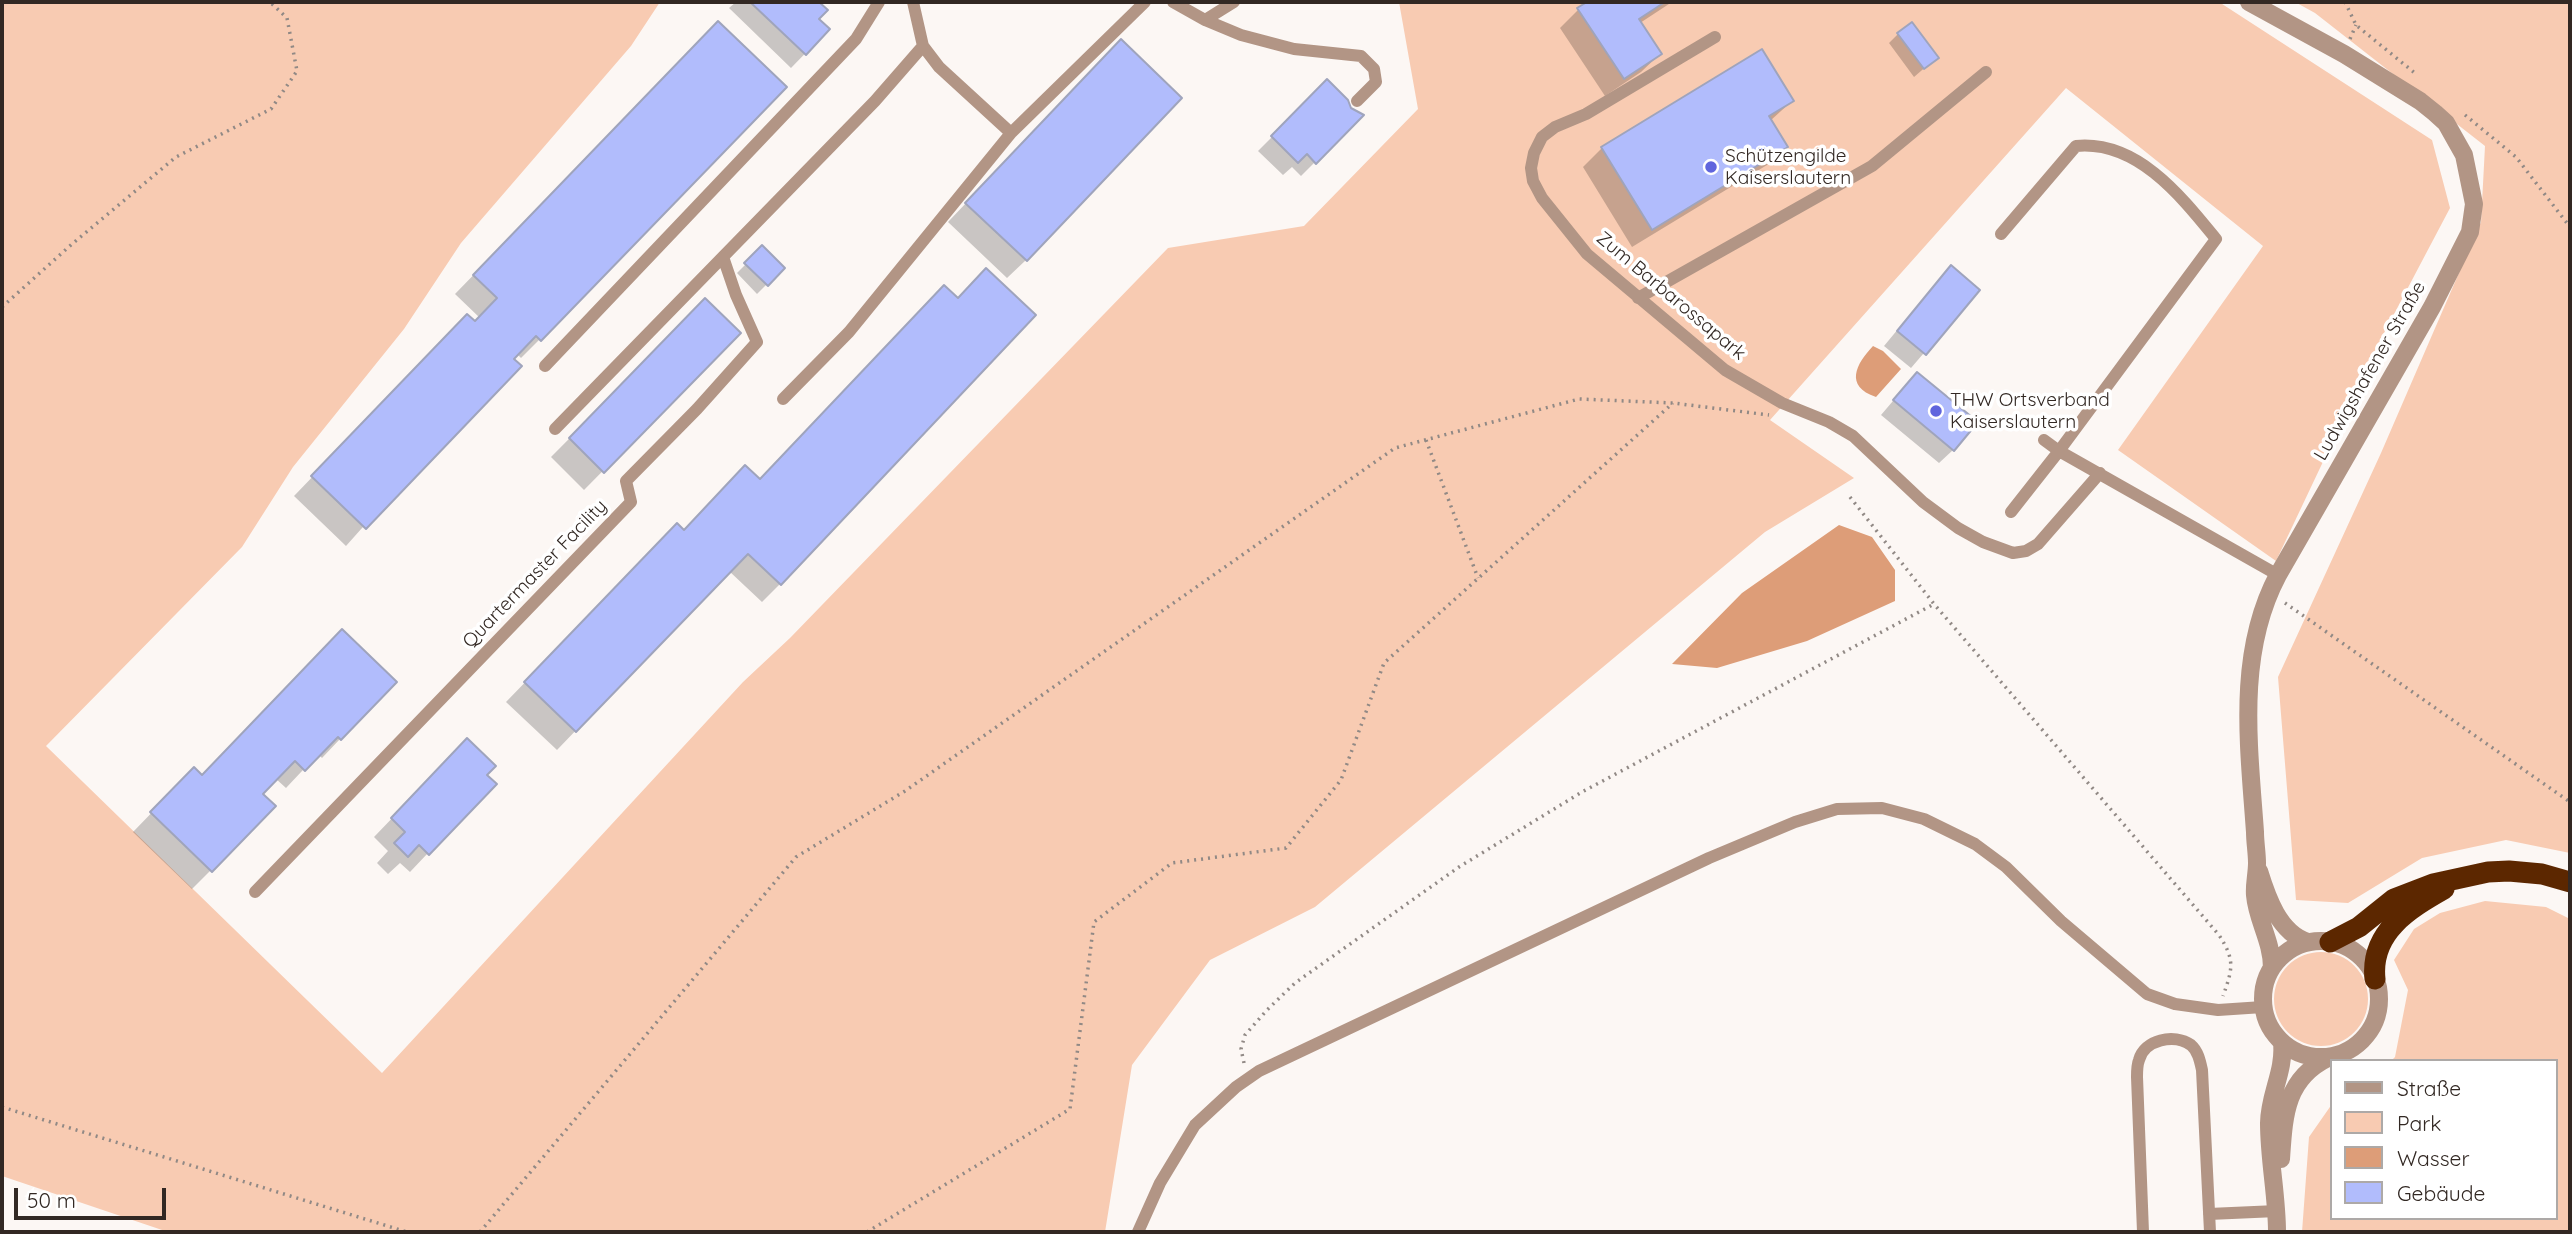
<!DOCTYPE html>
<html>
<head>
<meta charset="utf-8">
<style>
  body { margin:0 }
  #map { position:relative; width:2572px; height:1234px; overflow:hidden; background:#fcf7f4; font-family:Quicksand,sans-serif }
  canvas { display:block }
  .frame { position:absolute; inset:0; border:4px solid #322823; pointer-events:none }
  .legend { position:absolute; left:2330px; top:1059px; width:228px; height:161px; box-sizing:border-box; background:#fff; border:2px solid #ada9a7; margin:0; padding:9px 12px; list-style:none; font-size:21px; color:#322823 }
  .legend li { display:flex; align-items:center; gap:14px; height:35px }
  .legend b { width:35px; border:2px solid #ada9a7 }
  .scale { position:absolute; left:14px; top:1188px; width:152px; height:32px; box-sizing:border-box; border:4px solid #322823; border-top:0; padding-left:9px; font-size:21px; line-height:24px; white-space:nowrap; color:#322823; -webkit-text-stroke:5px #fff; paint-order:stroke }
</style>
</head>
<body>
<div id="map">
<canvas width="2572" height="1234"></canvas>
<div class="frame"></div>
<ul class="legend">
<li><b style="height:9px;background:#b29585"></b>Straße</li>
<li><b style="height:19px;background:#f8cbb2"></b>Park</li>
<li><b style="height:19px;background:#dd9d78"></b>Wasser</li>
<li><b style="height:19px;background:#b1bcfc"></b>Gebäude</li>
</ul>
<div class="scale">50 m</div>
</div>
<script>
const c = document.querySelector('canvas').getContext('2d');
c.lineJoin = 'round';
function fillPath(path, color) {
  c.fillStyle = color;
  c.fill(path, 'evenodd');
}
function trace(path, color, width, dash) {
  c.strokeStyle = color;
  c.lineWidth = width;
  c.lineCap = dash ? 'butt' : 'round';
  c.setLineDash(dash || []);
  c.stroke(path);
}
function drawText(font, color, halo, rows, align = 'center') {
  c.font = font + ' Quicksand,sans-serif';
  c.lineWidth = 7;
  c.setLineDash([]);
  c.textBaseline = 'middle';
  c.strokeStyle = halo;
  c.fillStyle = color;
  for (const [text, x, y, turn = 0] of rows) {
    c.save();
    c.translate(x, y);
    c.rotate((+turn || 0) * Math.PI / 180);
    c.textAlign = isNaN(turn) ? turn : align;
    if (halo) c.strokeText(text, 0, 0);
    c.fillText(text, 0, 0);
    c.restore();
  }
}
const green = new Path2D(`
  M2 2H660L631 46 461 243 404 329 293 467 242 547 46 746 382 1073 743 682 790 638 1168 248 1304 226 1418 109 1399 2H2219L2432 140 2450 208 2383 335 2276 561 2118 450 2263 246 2066 88 1770 420 1854 478 1765 532 1315 907 1210 960 1132 1065 1105 1232H168L2 1176Z
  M2295 2H2570V853L2506 840 2422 858 2348 903 2296 900 2278 677 2381 453 2481 222 2485 146 2315 13Z
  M2485 901 2546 907 2570 919V1232H2302L2309 1137 2332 1104V1218H2556V1061H2391L2395 1057 2408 990 2394 960 2414 929 2440 913Z
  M2274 999a47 47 0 1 1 94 0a47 47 0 1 1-94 0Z`);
const water = new Path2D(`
  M1873 346 1883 351 1901 369 1876 397C1844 386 1856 364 1873 346Z
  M1839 525 1872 537 1895 570V601L1807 641 1717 668 1672 664 1742 593Z`);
const shadow = new Path2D(`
  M736 2H817L825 10 817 19 828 30 791 68 729 8Z
  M1591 2H1672L1640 23 1660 54 1641 72 1605 96 1560 28 1578 10Z
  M1898 34 1936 58 1914 77 1889 43Z
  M700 42 540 339 521 358 517 354 346 546 294 496 449 335 474 323 480 318 455 294Z
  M1102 60 1026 260 1007 278 948 222Z
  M1327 82 1350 109 1361 116 1301 176 1292 167 1283 175 1258 151Z
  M1792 101 1770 121 1786 147 1767 165 1632 247 1583 167 1602 148Z
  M762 248 783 268 757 294 737 273Z
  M1937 282 1978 290 1911 368 1884 346Z
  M958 300 780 584 762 602 729 571 557 750 506 702 659 544 684 532 760 481Z
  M706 301 739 333 584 490 551 457Z
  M1904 388 1953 450 1939 463 1881 415Z
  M323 650 340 739 322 758 318 754 286 788 275 778 261 794 211 870 192 889 133 832 194 769 202 777Z
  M449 759 428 853 410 872 400 863 388 874 377 863 388 851 374 837Z`);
const building = new Path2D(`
  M750 2H819L828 10 819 19 830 29 806 55Z
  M1587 2H1665L1639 19 1662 54 1624 79 1577 8Z
  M718 21 787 87 541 341 536 336 514 359 522 366 366 529 311 476 467 314 475 321 497 298 473 275Z
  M1912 22 1939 58 1924 69 1897 33Z
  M1121 39 1182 98 1027 261 965 203Z
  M1762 49 1794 101 1769 116 1788 147 1652 230 1601 147Z
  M1327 79 1348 100 1351 108 1364 115 1316 164 1307 154 1298 163 1271 136Z
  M762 245 785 268 768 286 744 263Z
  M1951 265 1980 290 1926 355 1897 331Z
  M986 268 1036 315 781 585 748 554 576 732 524 682 677 523 684 530 745 465 760 479 944 285 958 298Z
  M705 298 741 333 604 473 569 438Z
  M1917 372 1978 422 1954 451 1893 400Z
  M342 629 397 682 341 740 338 737 305 771 295 761 263 794 276 806 212 872 150 812 194 767 202 775Z
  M467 738 496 766 487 775 497 784 429 855 419 845 408 857 394 843 405 832 391 818Z`);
const path = new Path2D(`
  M2345 2 2356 25 2416 74
  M2350 39 2356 25
  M2465 115 2516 157 2570 227
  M2 307 72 244 176 157 271 109 297 71 287 18 270 2
  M1426 440 1478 578
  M1850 497 1934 604 2219 935C2235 960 2233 968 2223 996
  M2285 603 2570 802
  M1244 1063 1241 1049 1245 1035 1267 1010 1295 983 1459 867 1582 792 1934 604
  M2 1107 407 1232
  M480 1232 796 857 905 791 1395 448 1579 399 1673 403 1769 415
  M867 1232 1070 1109 1094 922 1172 863 1286 848 1341 780 1384 663 1673 403`);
const service = new Path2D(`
  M913 2 923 46 939 67 1011 133
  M1173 2 1205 20 1234 2
  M1205 20 1241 35 1294 49 1361 56 1374 69 1376 82 1357 101
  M1715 37 1586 114 1555 127 1542 137 1534 153 1531 168 1533 181 1542 198 1587 254 1725 370 1782 403 1829 422 1853 436 1923 502 1958 528 1983 542 2013 553 2026 551 2038 544 2100 473
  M2001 234 2076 146C2137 140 2181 196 2216 239L2059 451 2011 512
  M1638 298 1872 166 1986 72
  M545 366 856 39 879 2
  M783 399 849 332 1011 133 1145 2
  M555 429 875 101 923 46
  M2044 440 2059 451 2278 575
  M255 892 631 502 626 481 697 409 757 342 736 295 723 257
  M2209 1214 2277 1211
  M1138 1232 1160 1183 1195 1125 1236 1087 1259 1071 1709 858 1795 822 1837 809 1882 808 1924 819 1975 844 2006 867 2061 921 2147 994 2175 1004 2218 1010 2263 1007
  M2143 1232 2137 1077C2137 1072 2137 1065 2139 1060 2144 1040 2174 1033 2191 1045 2198 1051 2200 1061 2202 1070L2210 1232`);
const tertiary = new Path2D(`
  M2249 2 2344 54 2420 101 2435 113 2446 123 2464 155 2474 204 2470 232 2432 307 2278 575C2236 654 2249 746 2255 832 2255 842 2257 853 2257 863 2257 874 2254 885 2255 895 2257 920 2272 941 2272 968
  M2259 871C2267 897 2279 933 2308 942
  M2263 999a58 58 0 1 1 116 0a58 58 0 1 1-116 0Z
  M2281 1159C2284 1116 2285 1079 2328 1058
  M2277 1232C2277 1196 2269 1160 2269 1123 2269 1095 2285 1071 2282 1043`);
const motorway = new Path2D(`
  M2330 942 2359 927 2394 899 2433 884 2488 872 2509 871 2542 874 2570 882
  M2375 979C2370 932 2409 909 2444 889`);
const markers = [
  [1711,167,7,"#6065dd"],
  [1936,411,7,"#6065dd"]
];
const poiNames = [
  ["Schützengilde",1725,156],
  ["Kaiserslautern",1725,178],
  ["THW Ortsverband",1950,400],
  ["Kaiserslautern",1950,422]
];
const streetNames = [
  ["Zum Barbarossapark",1671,296,40],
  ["Ludwigshafener Straße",2370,371,-60],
  ["Quartermaster Facility",535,574,-46]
];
fillPath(green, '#f8cbb2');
fillPath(water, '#dd9d78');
fillPath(shadow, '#0003');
fillPath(building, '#b1bcfc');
trace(building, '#9fa4bc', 2);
trace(path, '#918985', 3.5, [2, 5]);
trace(service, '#b29585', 12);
trace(tertiary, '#b29585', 18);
trace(motorway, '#5c2700', 21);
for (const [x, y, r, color] of markers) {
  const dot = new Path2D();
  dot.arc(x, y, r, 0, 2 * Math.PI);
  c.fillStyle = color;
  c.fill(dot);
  trace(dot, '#fff', 2.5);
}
drawText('19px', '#322823', '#fff', poiNames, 'left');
drawText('19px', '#322823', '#fff', streetNames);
</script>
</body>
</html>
